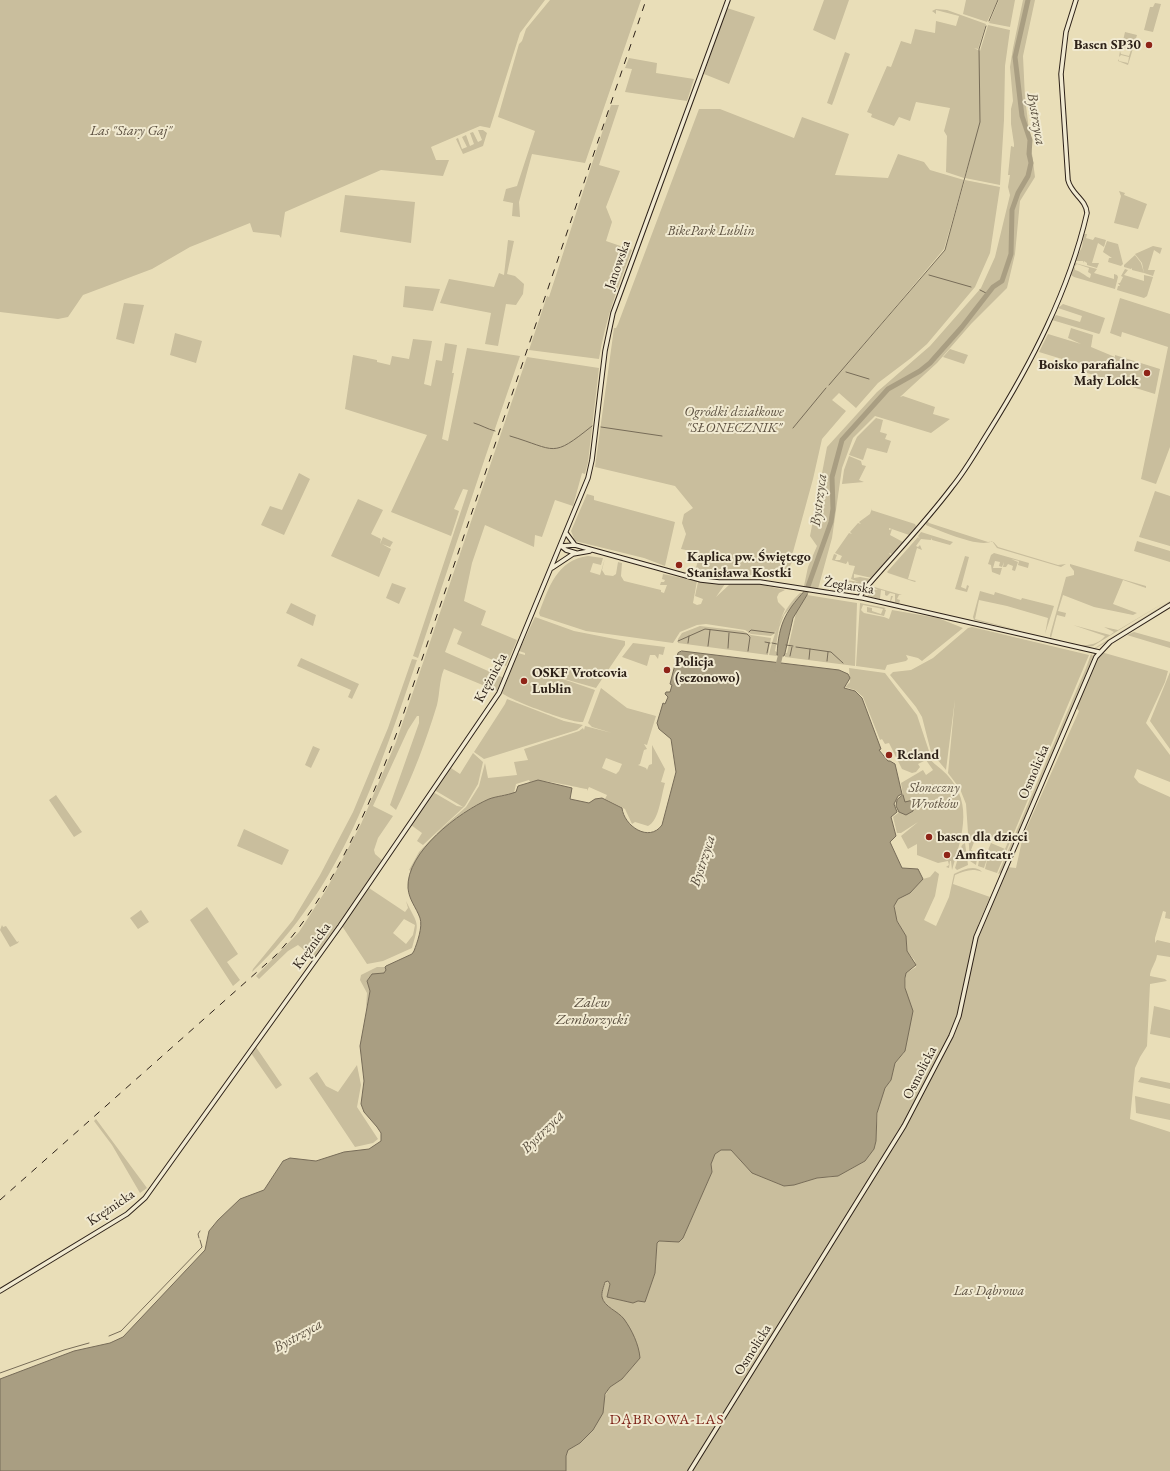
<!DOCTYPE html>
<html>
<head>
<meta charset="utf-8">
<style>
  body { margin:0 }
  canvas { display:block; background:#e9deb8 }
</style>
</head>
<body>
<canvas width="1170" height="1471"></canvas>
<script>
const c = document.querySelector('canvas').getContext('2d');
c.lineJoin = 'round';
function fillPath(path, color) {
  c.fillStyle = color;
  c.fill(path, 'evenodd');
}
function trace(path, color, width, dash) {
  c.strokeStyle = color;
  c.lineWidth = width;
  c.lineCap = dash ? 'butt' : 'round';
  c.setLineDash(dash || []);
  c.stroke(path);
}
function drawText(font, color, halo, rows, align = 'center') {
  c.font = font + ' "EB Garamond",serif';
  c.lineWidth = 4;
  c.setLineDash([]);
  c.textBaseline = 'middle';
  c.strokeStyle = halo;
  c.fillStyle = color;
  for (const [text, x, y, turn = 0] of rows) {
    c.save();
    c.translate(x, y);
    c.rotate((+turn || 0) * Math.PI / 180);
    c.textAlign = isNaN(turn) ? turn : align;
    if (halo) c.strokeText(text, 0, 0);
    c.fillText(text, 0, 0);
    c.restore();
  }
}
const green = new Path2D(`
  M0 0H545L520 33 490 128 480 126 431 147 436 160H449L443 176 381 170 285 212 281 238 279 235 253 232 250 223 190 247 152 269 83 295 68 317 58 319 0 312Z
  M550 0H641L585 163 532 154 519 202 520 217 512 216 513 203 503 201 506 189 517 186 535 131 498 117 519 44 522 41 526 29Z
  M824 0H849L835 40 813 30Z
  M966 0H998L987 22 963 14Z
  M999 0H1015L1010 27 989 23Z
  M1023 0H1035L1023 56 1025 98 1035 177 1020 201 1015 254 1007 288 971 324 937 363 900 397 903 396 935 407 933 414 950 419 931 433 875 416 853 438 842 468 832 538 818 589 804 586 808 567 817 546 810 536 827 447 877 392 930 346 981 288 995 257 1010 195 1008 187 1010 175H1008L1011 146 1014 147V144L1011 124V109L1013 101 1010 67 1013 48Z
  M1155 3 1161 4 1153 32 1144 30 1150 7H1153Z
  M727 8 755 17 729 84 704 74Z
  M936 9 947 10 986 24 978 49 974 48 980 51 988 25 1010 30 1005 66 1004 120 1000 185 965 178 973 149 964 178 946 172 947 136 944 131 950 108 916 102 910 121 899 117 894 126 871 117 872 114 867 112 887 66 891 67 901 41 911 44 915 29 935 33 936 21 956 26 959 16 936 10V14L932 11Z
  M1125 32 1137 35 1128 65 1118 61 1119 59V61L1128 63 1129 57 1121 55 1119 57 1120 51 1121 54 1129 56 1131 50 1123 48 1121 49Z
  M845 52 850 54 834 100 832 105 827 103Z
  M629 58 657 63 656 73 694 79 687 101 625 92 632 69 625 68Z
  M611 105H619L599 165 620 171 606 207 612 222 606 241 632 250C618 286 605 321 599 359L529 350 547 296 549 297Z
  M699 109H720L794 138 802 117 849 134 835 175 888 178 898 154 924 162 930 170 964 180 944 249 829 386 945 250 965 180 1000 187 990 253 975 287 927 344 911 358 878 383 856 408 839 393 832 400 846 411 822 439 813 479 793 552 787 560 792 562 785 576 772 578 709 577 694 575 700 553 681 549 686 534 682 523 684 514 693 508 675 486 595 467 614 328H616L618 324Z
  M478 130H483L487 133 483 146 463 154 456 139 458 138 462 149 467 147 462 137 466 135 470 146 474 144 470 133 473 132 478 142 482 140Z
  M1119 191 1125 193 1124 195 1147 204 1138 229 1114 223 1121 196Z
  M345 195 415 202 411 243 340 232Z
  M1084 234H1087L1086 238 1093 240 1095 237 1106 240 1104 247 1098 243 1092 263H1099L1097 268 1087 265V263L1084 261 1083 263V261H1075L1082 247Z
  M508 240 514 241 507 274 515 276 524 284 523 294 516 305 506 304 498 346 485 344 491 313 440 303 449 279 494 287 499 273 504 275Z
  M1107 241 1118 244 1123 264 1121 266 1108 262 1109 258H1112L1103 252Z
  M1153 246 1162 248 1160 254 1154 250 1148 270H1155L1153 276 1144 273 1142 263 1135 254Z
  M1135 255 1141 263 1144 273 1132 270V268L1131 269 1124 267V265Z
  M1075 263 1097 269 1094 273 1114 279V274L1117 275 1118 277 1115 289 1074 277 1071 275 1074 267 1075 268V270C1082 272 1085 276 1090 278L1091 274 1088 272 1089 268 1077 264 1075 266Z
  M1125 269 1128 270 1124 275 1144 281V275L1153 277 1147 296 1144 298 1117 290 1118 286H1120L1118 283H1120L1123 277 1121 276Z
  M405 286 440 289 433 311 403 307Z
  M1120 298 1170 314V447L1156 484 1141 479 1168 347 1122 332 1121 337 1110 333Z
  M124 303 144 305 134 344 116 339Z
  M1063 304 1105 318 1100 333 1099 334 1052 320 1056 315 1080 322 1082 316 1058 308Z
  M1071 328 1093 335 1091 347 1115 357V355L1160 369 1155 394 1084 372 1085 366 1039 352 1048 334 1081 344 1068 338Z
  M175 333 202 341 196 363 170 355Z
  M413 339 432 341 424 384 431 386 436 360 442 361 445 343 457 345 452 373H454L442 439 448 441 467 348 520 356 486 455 418 658 413 656 468 490 463 489 454 509 459 511 451 536 391 512 427 435 345 409 353 355 377 360V362L390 365 392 356 409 359Z
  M950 349 968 355 964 364 943 357Z
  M527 357 599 368 588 462 585 474 582 473 573 506 555 500 542 537 535 535 534 547 485 525 472 563 464 601 486 611 481 625 517 640 506 666 457 644 462 632 454 628 445 652 504 678 497 691 444 669C439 681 440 693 437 705 426 741 413 776 396 810L390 805 419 723V716H417L408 730 373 806 393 816 378 838 374 850 375 854 383 861 315 959 298 945 288 951 259 979 256 976 299 932 326 890 361 824 396 742Z
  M876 418 883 420 880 432 887 434 885 439 891 441 887 453 867 448 863 460 849 455 857 437Z
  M849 456 861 461 862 465 866 466 859 480 864 482 842 484 844 470Z
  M299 473 310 479 284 535 261 525 270 506 282 510Z
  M1155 491 1170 496V546L1139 537Z
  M587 494 594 496V500L675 522 665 566 644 558 575 541 571 531Z
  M358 499 383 510 371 534 381 539 380 544 383 537 393 542 390 547 382 544 391 549 379 577 331 556Z
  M872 508 871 510 915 524 916 526 909 535 889 528V530L892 529 890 535 903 542 892 554 889 553 891 556 872 578 854 574V578L860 577 871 579 866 584 851 585 846 580 859 582 851 579 855 566 849 565 848 561 846 564 832 560 834 554 837 555 835 560H840L842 556 835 553 849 533 852 534 850 532 858 523 861 524 859 522 870 514Z
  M927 520 929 523 988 542C995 541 994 543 998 547L1058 565 1066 564 1061 567 997 548 992 541C981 549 938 530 926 525V521Z
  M921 532 953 542 950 545 932 540V538L931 540 921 539 916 546 918 547 920 545 922 550 917 548 908 579 916 581 915 582 888 573 887 572 918 537 920 539 918 536Z
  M1137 541 1170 551V562L1134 551Z
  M994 553 1029 563 1028 568 1018 565 1019 561 1011 559 1018 562 1015 571 1012 570 1013 566 1008 564 1006 567H1003L1004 562 1002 567 999 566 1000 562 995 561 993 568H1002L1000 575 992 572 991 565 988 564 991 555Z
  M588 556 603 558 601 565 593 563 590 572 600 575 605 558 602 570 605 575 613 576 616 574 618 562 622 563 621 576 624 581 661 590V588V592L664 593 667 585H660L661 582H664L665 580 662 579 663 574 697 581 693 603 697 605 701 604 703 599 695 596 698 582 725 584 716 597 729 585 759 584H729L756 583 786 588V589L763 585 785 590 779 593 777 597 778 602 785 609 775 633 771 636 751 634 745 630 706 624 697 625 680 632 673 643 586 631 540 616 539 613C549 587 557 560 588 556Z
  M965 556 969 557 961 587 966 589 967 585 969 586 967 592 955 589Z
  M1070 564 1146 586V588L1123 580 1113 604 1137 613 1133 615 1094 607 1063 595 1058 611 1066 613 1065 617 1057 615 1051 638C1068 643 1093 652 1105 636L1073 625 1110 635 1114 632 1104 627 1118 630 1170 599 1093 646 1086 647 1055 640 1050 637V635L1066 577 1074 575V571L1070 566Z
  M392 583 406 588 399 604 386 598Z
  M871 586 902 595H899L897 599 900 600 899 604 890 602 891 596H893L891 601 895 602V594L890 593 887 596 885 595V591L881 590 880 599 868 596 867 592 870 589 878 590Z
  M980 591 994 595 995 592 1021 600 1022 598 1054 606 1045 634 1048 618 1007 606 979 600 975 619 1026 632 974 620 973 617Z
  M800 593H803L784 615 779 628 775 651 777 652V656L769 655C774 633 783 608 800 593Z
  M807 595 857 603 855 666 785 657V653H787L796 613Z
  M1170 601V604L1165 607 1098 647 1093 649Z
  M291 603 316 615 313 626 286 613Z
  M860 603 886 608 884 609 886 610 884 616 867 612V607L872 608V611L881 614 883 609 863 605 861 610 864 613 884 617 889 619 892 610 938 618 963 628 922 661 918 658 906 655 908 659 906 661 887 665 885 670 856 666Z
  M535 617 574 631 625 641V645L596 688 554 676 595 690 583 722C573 724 510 700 502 693L518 653 525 655V653L519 651Z
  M700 626 743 631 751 635 771 638 768 655 678 643V639L682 633Z
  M972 627 1089 655 997 873 985 869 988 856 984 868 978 866 980 854 986 855 991 843 1005 849 1008 842 1000 838 1001 836 996 834 994 838 978 832 971 850 978 853 976 865 970 861 966 804 960 789 948 773 955 699 946 770 931 752 922 717 916 707 890 675 893 672 911 670 933 658 968 628Z
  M1134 632 1170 642V648L1127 635Z
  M633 643 665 647 663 655 659 654 658 659 655 655H650L647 666 622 657Z
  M1101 652 1168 671 1165 682 1146 723 1170 755V782L1137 769 1134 777 1139 783 1170 797V919L1165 918 1166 912 1163 911 1155 938V943L1157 940 1170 943V957L1157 955C1156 963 1150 969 1150 976L1165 979 1167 981 1150 984 1147 1046 1140 1057 1135 1068 1130 1119 1170 1132V1471H566V1456L568 1450 580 1443 610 1387 622 1379 640 1358C639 1345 632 1330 623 1319 618 1311 604 1307 602 1297 601 1293 604 1286 606 1282L610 1283 607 1297 633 1303 638 1301 645 1302 655 1273 657 1243 659 1241 665 1242 683 1238 712 1172 711 1164 715 1154 721 1150H731L752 1173 784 1186 794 1185 817 1178 834 1177 849 1170 865 1161 874 1149 876 1141 878 1109 885 1088 891 1080 895 1063 904 1053 906 973 916 967 915 961 907 951 906 936 895 917V902L901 896 910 893 923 879 930 877 935 871 939 874 935 896 924 920 936 926 949 897 954 874C962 870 975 864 982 872 972 868 965 871 955 875L953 884 990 897 978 925 982 927 1007 867 1016 868 1023 836 1079 711 1075 706Z
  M1091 654 1094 657 1001 873 998 874 1086 668Z
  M301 658 359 684 352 699 348 697 351 690 297 666Z
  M412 659 417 660C379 771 341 890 252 972L253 969 293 920 320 875 353 812 388 728Z
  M849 668 885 673 917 715 930 754 928 757C932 762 937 766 941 769 975 798 963 834 952 870L951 861H950L949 868 946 867 949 865 948 861 938 863 917 855V844L908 849 901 836 918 822 901 833H897L893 817 898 813 896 802 903 795 901 783 923 770 926 775 933 770 926 760 918 764 920 767 916 772 912 773 902 769 889 743 885 744 882 739 880 740 863 697 855 690 845 687 850 682Z
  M1170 672V749L1150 721Z
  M601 688 627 708 656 716 647 745 644 744 647 749 644 750 640 764 638 765 646 768 647 770 649 765 652 764V745L665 769 661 782 665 783C661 796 659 821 648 826L635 822 632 824 625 809 605 799 607 795 589 787 587 791V789C574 787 541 778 530 782L529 780 516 784 514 793C504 796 497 796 489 799 457 812 426 841 411 871L409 870 419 852 442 828 466 807 479 786 485 763 488 778 517 775 514 762 528 760 524 749 579 731 583 728 584 730 585 726 612 733 592 727 588 723ZM606 758 622 764 619 771 616 774 602 768Z
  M507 699 564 721 583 725 577 730 484 759 474 752 505 704Z
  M313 746 320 749 311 768 305 765Z
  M473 753 483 762 478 784 465 806 423 845 417 841 422 833 411 825 433 792 457 806 463 807 436 791V788L448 769 451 768 460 774Z
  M56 795 82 832 74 837 49 800Z
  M244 829 289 850 282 865 237 846Z
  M965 843 968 865 957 870 955 868 962 845Z
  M369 888 405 912 408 908 406 901C418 926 420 920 412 948L383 961 367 964 342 926ZM404 919 415 925 413 935 406 944 393 933Z
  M207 907 238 954 227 962 240 980 233 986 190 920Z
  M141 910 149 922 138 929 130 918Z
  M2 925 3 927 6 926 17 942 19 941 18 943 10 947 0 930Z
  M377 967H385L386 970 384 973 372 974 367 981 370 991 366 1009 367 993 360 980 361 975Z
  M1154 1006 1170 1010V1038L1150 1034Z
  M256 1047 282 1085 276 1089 251 1053Z
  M357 1065 361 1085 357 1107 378 1139 373 1143 355 1147 309 1078 317 1072 326 1086 338 1092Z
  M1141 1077 1170 1083V1089L1138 1082Z
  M1135 1096 1170 1104V1120L1136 1113Z
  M96 1119 147 1188 140 1193 112 1145 94 1121Z`);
const water = new Path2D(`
  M809 586 807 595 793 618 785 653 784 656 777 655C779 621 786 611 809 586Z
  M682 651 839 670 848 674 850 678 844 688 855 691 862 698 881 749 879 750 888 761H890L895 764 902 794 898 796 894 804 897 812 891 817 896 836 890 842 902 868 918 869 923 879 910 893 898 899 894 906 897 921 906 936 907 951 916 965 906 973 905 978V988L913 1011 905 1051 895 1063 891 1080 885 1088 877 1113 876 1141 874 1149 865 1161 838 1176 817 1178 794 1185 784 1186 752 1173 731 1150H721L715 1154 711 1164 712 1172 683 1238 679 1242 659 1241 657 1243 655 1273 645 1302 638 1301 633 1303 607 1297 610 1284 608 1281 605 1282C604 1286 601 1293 602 1297 604 1307 618 1311 624 1319 632 1330 639 1345 640 1358L622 1379 610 1387 605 1394 603 1413 593 1430 580 1443 568 1450 566 1456V1471H0V1379L74 1351 110 1343 123 1337 205 1250 209 1231 218 1220 240 1199 264 1190 283 1161 290 1158 316 1161 344 1152 369 1149 381 1141V1133L377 1127 364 1112 361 1104 364 1081 360 1046 370 991 367 981 372 974 384 973 386 970 385 967 386 966 412 954 414 951C417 943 423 927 420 918 416 907 409 900 408 888 406 852 459 812 489 799 497 796 505 796 516 792L518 786 538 780 572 788 570 799 589 803 595 799 602 798 622 808C624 826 649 843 662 825L676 772 671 739 659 729 657 723 663 703 665 704 668 697 665 694 666 692H670L672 685 670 684 678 653Z
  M903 795 905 802 913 800 914 807 913 811 906 815 899 812 896 806 897 800Z`);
const stream = new Path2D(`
  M989 21 998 0
  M929 275 971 287
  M980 290 988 294
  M846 372 869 379
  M829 385 945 250 980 122 979 49 986 26
  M474 423C481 425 487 429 495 431
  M601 427 662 436
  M793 428 826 388
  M510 436C557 450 551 459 592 426
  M749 632 751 630 774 633
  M678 641 705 629 747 634 750 637 748 651
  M765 642 770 643
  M688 643 689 636
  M772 643 777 644
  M786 645 793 646
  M708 646 710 630
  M796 647 831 652 843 663
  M728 648 729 633
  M767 653 769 643
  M790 656 792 647
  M809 659 810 649
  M827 661 828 652
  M199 1238 198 1234 200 1231
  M109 1336 121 1331 202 1247 200 1240
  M0 1373 64 1350 89 1343`);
const river = new Path2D(`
  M806 592 831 522 833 509 832 477 842 440 888 389 920 371 930 363 962 327 993 287 1002 281 1011 254 1012 210 1018 193 1028 176 1031 163 1029 154 1030 140 1022 116 1015 57 1028 0
  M777 669 782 649`);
const secondary = new Path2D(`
  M566 533 575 545
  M561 546 575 545 701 580 719 582H760L863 598 1099 652
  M561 546 566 550 576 553
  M552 568 573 554 590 551
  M860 597 863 591C893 556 925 523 952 487 966 470 977 450 989 431 1031 364 1069 291 1087 213 1086 199 1071 194 1068 180L1061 74 1066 32 1076 0
  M0 1291 127 1214 145 1198 340 926 499 693 588 478 592 460 605 351 613 313 728 0
  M690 1471 904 1126 951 1036 959 1016 976 937 1096 657 1110 642 1170 605`);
const rail = new Path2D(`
  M0 1200 275 956C332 896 372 801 400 724L646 0`);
const markers = [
  [1149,45,4,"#8f2418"],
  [1147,373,4,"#8f2418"],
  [679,565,4,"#8f2418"],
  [667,670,4,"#8f2418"],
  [524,681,4,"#8f2418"],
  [889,755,4,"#8f2418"],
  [929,837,4,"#8f2418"],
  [947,855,4,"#8f2418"]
];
const poiNames = [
  ["Basen SP30",1141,45,"right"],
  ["Boisko parafialne",1139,365,"right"],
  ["Mały Lolek",1139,381,"right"],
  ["Kaplica pw. Świętego",687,557],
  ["Stanisława Kostki",687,573],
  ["Policja",675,662],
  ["(sezonowo)",675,678],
  ["OSKF Vrotcovia",532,673],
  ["Lublin",532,689],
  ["Reland",897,755],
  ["basen dla dzieci",937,837],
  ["Amfiteatr",955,855]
];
const parkNames = [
  ["Las \"Stary Gaj\"",131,131],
  ["BikePark Lublin",711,231],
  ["Ogródki działkowe",734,412],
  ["\"SŁONECZNIK\"",734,428],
  ["Słoneczny",934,788],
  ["Wrotków",934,804],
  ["Las Dąbrowa",989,1291]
];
const streetNames = [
  ["Janowska",618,265,-70],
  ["Żeglarska",849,586,9],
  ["Krężnicka",491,678,-62],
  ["Osmolicka",1034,772,-67],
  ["Krężnicka",312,946,-54],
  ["Osmolicka",920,1073,-63],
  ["Krężnicka",111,1208,-34],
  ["Osmolicka",753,1350,-58]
];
const waterNames = [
  ["Bystrzyca",1036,119,80],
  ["Bystrzyca",819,500,-83],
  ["Bystrzyca",703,861,-72],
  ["Zalew",592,1003],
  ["Zemborzycki",592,1020],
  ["Bystrzyca",543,1132,-45],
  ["Bystrzyca",298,1336,-29]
];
const neighbourhoodNames = [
  ["DĄBROWA-LAS",667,1420]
];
fillPath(green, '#c9be9d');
fillPath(water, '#a99e82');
trace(water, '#776c58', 1);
trace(stream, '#776c58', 1);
trace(river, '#a99e82', 5);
trace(secondary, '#2d2118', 5.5);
trace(secondary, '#f1ead1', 3.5);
trace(rail, '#2d2118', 1, [7, 7]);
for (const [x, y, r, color] of markers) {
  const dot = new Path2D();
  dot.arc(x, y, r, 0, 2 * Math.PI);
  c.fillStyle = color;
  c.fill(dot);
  trace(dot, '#f1ead1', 1.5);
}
drawText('bold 14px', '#2d2118', '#f1ead1', poiNames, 'left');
drawText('italic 14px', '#5c5040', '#f1ead1', parkNames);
drawText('14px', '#2d2118', '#f1ead1', streetNames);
drawText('italic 15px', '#584d3d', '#f1ead1', waterNames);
c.letterSpacing = '1px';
drawText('15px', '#7a1f14', '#f1ead1', neighbourhoodNames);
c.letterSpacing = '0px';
</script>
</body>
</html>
